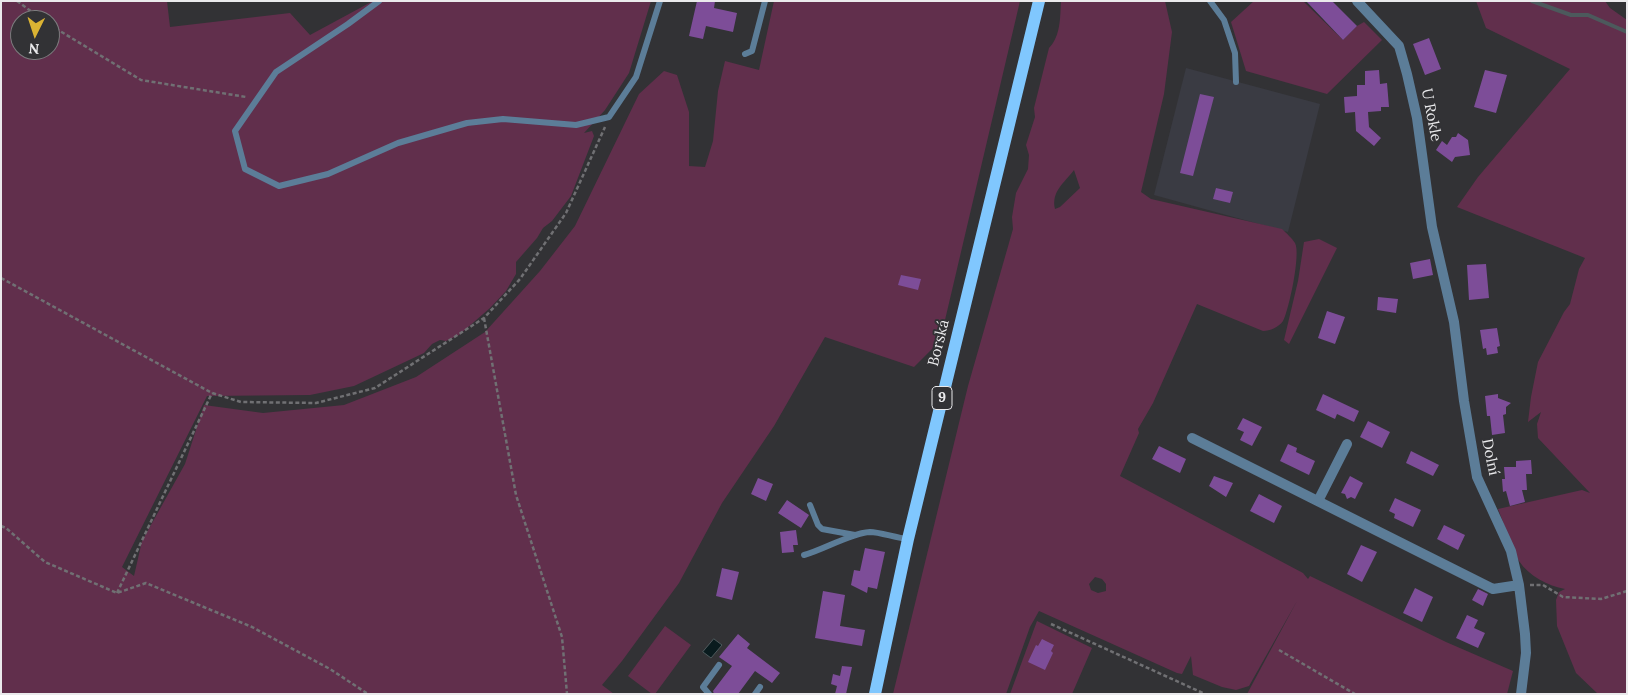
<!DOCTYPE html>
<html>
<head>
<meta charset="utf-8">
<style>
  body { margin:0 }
  #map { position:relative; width:1628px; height:695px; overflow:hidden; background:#323235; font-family:Lora,serif }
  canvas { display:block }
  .frame { position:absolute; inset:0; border:2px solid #eaeaec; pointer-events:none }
  .north { position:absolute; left:10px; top:10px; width:50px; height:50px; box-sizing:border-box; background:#323235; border:1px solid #7c7c7e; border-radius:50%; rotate:184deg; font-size:14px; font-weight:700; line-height:20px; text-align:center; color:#eaeaec }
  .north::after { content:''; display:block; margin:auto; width:18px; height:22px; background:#dbb333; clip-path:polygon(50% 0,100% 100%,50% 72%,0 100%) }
</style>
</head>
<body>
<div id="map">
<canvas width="1628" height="695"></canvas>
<div class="frame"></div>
<div class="north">N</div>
</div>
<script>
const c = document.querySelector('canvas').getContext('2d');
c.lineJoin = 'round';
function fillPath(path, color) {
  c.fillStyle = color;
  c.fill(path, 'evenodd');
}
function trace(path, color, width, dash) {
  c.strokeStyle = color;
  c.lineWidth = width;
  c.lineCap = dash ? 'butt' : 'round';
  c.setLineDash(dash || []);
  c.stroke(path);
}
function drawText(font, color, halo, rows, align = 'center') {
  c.font = font + ' Lora,serif';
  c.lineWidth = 4;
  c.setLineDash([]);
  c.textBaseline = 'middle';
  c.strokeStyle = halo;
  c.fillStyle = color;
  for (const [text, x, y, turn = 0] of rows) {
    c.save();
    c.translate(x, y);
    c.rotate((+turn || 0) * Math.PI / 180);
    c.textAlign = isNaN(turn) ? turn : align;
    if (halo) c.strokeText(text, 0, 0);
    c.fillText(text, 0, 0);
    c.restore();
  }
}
const built = new Path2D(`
  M1186 68 1320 104 1288 232 1154 195Z`);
const green = new Path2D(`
  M1 1H167L170 27 290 13 310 35 373 1H651L629 73 605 110 584 133 592 131 594 136 571 196 552 221 543 228 537 238 516 262V274L506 291 490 308 459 335 446 341 440 340 432 344 424 353 354 386 310 395 207 396 122 567 134 576 142 541 185 464 204 405 263 413 344 405 416 377 485 332 540 271 575 226 639 94 664 71 677 75 689 112V166L705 167 713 141 718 91 725 61 759 70 774 1H1020L953 286 945 320 932 349 914 367 825 337 774 426 722 503 679 583 622 661 602 685 614 694H1ZM20 20H50V50H20Z
  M1061 1H1165L1172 32 1164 94 1141 192 1151 199 1282 229C1286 233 1292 238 1295 243 1301 253 1289 310 1283 321 1279 327 1270 331 1263 331L1197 304 1153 403 1138 429 1139 433 1120 476 1303 573 1308 579 1310 576 1446 642 1513 671 1507 694H1247L1297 601 1249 686 1236 690 1222 687 1193 675 1191 656 1182 674 1177 673 1039 611 1030 627 1006 694H893L968 386 1013 229 1012 217 1016 193 1028 169 1029 155 1026 145 1035 117 1034 108 1049 48C1061 36 1060 17 1061 1ZM1074 170 1080 188 1060 207 1055 209C1051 192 1064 183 1074 170ZM1095 577 1102 579 1106 584V591L1098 593 1091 590 1089 584Z
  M1254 1H1303L1343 40 1357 26 1364 22 1382 40 1327 94 1246 71 1231 22Z
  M1476 1H1605L1610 8 1627 20V694H1598L1576 673 1557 626 1556 600 1559 592 1565 589C1548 586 1529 576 1519 561 1511 549 1504 523 1498 509L1582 490 1590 493 1538 438 1537 424 1541 412 1528 422 1531 397 1538 362 1564 312 1570 304 1579 269 1585 258 1457 207 1478 177 1570 69 1486 28Z
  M1319 239 1337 248 1289 344 1284 340 1298 281 1304 242Z
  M1037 621 1092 648 1072 694H1010Z
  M665 626 691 645 655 694H652L628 676Z`);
const water = new Path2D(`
  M714 639 722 645 711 658 703 652Z`);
const stream = new Path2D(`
  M1532 1 1571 15H1588L1627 32`);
const building = new Path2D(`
  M697 1H715L714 8 737 13 733 32 706 26 703 39 689 36Z
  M1306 1H1332L1357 26 1343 40Z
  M1429 38 1441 69 1425 75 1413 44Z
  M1379 70 1380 84 1387 83 1389 107H1381V111L1368 112 1369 127 1381 138 1374 146 1356 131 1355 112 1345 113 1344 97 1357 96V85H1365V71Z
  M1485 70 1507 75 1496 113 1474 107Z
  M1200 94 1214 97 1193 176 1180 173Z
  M1458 133 1468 140 1470 155 1455 157 1452 162 1436 150 1442 141 1447 145 1452 137H1456Z
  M1216 188 1233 192 1230 203 1213 199Z
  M1430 259 1433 275 1413 279 1410 263Z
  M1486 264 1489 298 1469 300 1467 265Z
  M901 275 921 279 918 290 898 285Z
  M1378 297 1398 299 1396 313 1377 310Z
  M1327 311 1345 317 1335 344 1318 338Z
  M1497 328 1500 346 1497 347 1498 353 1487 355 1486 348 1483 349 1480 330Z
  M1323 394 1359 411 1354 422 1337 414 1335 419 1316 410Z
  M1498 394V398L1511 403 1506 407V414L1503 415 1505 433 1492 435 1490 416H1487L1485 396Z
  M1243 418 1262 427 1252 446 1240 440 1244 432 1237 429Z
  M1368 421 1390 432 1382 448 1360 437Z
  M1288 444 1297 448 1296 452 1315 461 1309 475 1280 461Z
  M1159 446 1186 459 1180 473 1152 459Z
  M1411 451 1439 465 1433 476 1406 463Z
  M1531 460 1532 474H1526L1527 490H1522L1525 502 1510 506 1506 491 1503 492 1502 479H1505L1504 467H1516V461Z
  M1214 476 1233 483 1226 497 1209 486Z
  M1350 476 1363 483 1355 499 1351 497 1347 499 1345 494 1341 493Z
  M758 478 773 484 766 501 751 494Z
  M1259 494 1282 506 1274 523 1250 511Z
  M1395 498 1421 510 1413 527 1394 518 1395 514 1389 511Z
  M787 500 809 515 801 528 778 513Z
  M1444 525 1465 535 1458 550 1437 539Z
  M796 530 798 545H793L794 552 782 553 780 532Z
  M1361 545 1377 552 1362 582 1347 574Z
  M865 548 885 552 877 589 868 587 867 593 851 585 854 570 860 571Z
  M722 568 739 572 732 600 716 596Z
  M1415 588 1433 597 1422 622 1403 613Z
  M1478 589 1488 594 1483 606 1472 600Z
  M823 591 845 595 840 626 865 630 862 646 815 638Z
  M1467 615 1478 620 1474 628 1485 633 1478 648 1456 638Z
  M738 634 750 644 747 648 780 673 772 683 755 671 738 694H714L713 691 732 666 719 657Z
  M1042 639 1054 645 1051 651 1053 653 1045 670 1028 662 1036 645 1038 646Z
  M842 666 852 667 846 694H835L837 686 831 684 833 674 840 676Z`);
const path = new Path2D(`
  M17 1 43 20
  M50 25 141 80 246 97
  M1 278 212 393 241 402 316 403 375 388 484 318 520 279 566 213 605 127
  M484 318 516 495 562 637 567 694
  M1 526 6 528 45 562 117 593 146 583 252 627 330 669 368 694
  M1530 585H1543L1563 597 1601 599 1627 591
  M117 593 212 393
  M1051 624 1205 694
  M1279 650 1355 694`);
const lane = new Path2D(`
  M379 1 348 24 276 72 235 131 245 169 279 186 328 174 398 143 467 123 503 119 576 125 609 117 636 77 660 1
  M1210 1 1224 20 1235 53 1236 82
  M745 54 752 51 765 1
  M810 505 818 525 822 529 855 535
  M804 555C823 550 851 533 870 532 880 532 896 538 908 539
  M709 694 703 687 719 665
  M755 694 760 687`);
const street = new Path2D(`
  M1357 1 1399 46 1407 74 1417 118 1432 227 1454 322 1464 401 1477 477 1511 551 1519 585 1525 634 1526 653 1521 694
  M1192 438 1493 589 1519 585
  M1318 501 1347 444`);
const primary = new Path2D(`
  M875 694 908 539 1039 1`);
const shields = [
  [942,398,20]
];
const shieldNames = [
  ["9",942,398]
];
const streetNames = [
  ["U Rokle",1431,115,79],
  ["Borská",939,343,-76],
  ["Dolní",1490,457,78]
];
fillPath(built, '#3a3b43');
fillPath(green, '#612f4c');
fillPath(water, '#091b1e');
trace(water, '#4c595c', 1);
trace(stream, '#4c595c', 4);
fillPath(building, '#7d4d98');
trace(path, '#707073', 2.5, [4, 2.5]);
trace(lane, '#5c7d98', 6);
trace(street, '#5c7d98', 10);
trace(primary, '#80c7fe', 12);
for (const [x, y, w] of shields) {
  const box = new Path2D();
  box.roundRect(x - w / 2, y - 11.5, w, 23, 4);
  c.fillStyle = '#323235';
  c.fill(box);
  trace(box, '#eaeaec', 1);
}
drawText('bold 14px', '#eaeaec', null, shieldNames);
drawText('15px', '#eaeaec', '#323235', streetNames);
</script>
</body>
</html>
